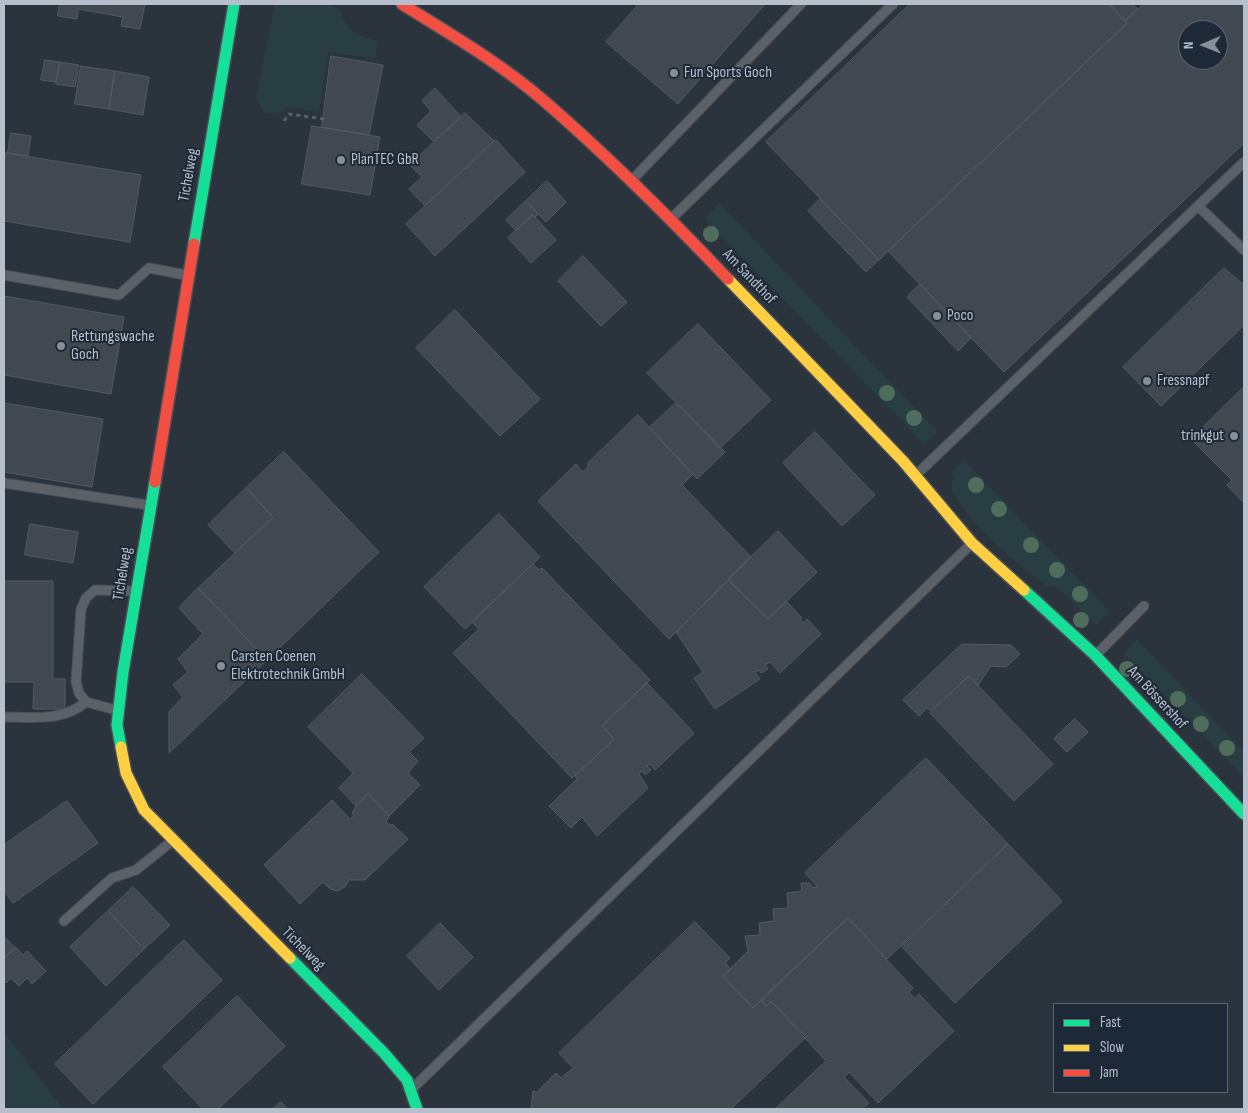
<!DOCTYPE html>
<html>
<head>
<meta charset="utf-8">
<style>
  body { margin:0 }
  #map { position:relative; width:1248px; height:1113px; overflow:hidden; background:#2b333c; font-family:"Sofia Sans Condensed",sans-serif }
  canvas { display:block }
  .frame { position:absolute; inset:0; border:5px solid #b6bfcb; pointer-events:none }
  .legend { position:absolute; left:1053px; top:1003px; width:175px; height:90px; box-sizing:border-box; background:#1e2937; border:1px solid #5b6572; margin:0; padding:6px 9px; list-style:none; font-size:15px; color:#b6bfcb }
  .legend li { display:flex; align-items:center; gap:10px; height:25px }
  .legend b { width:25px; border:1px solid #5b6572 }
  .north { position:absolute; left:1178px; top:20px; width:50px; height:50px; box-sizing:border-box; background:#1e2937; border:1px solid #5b6572; border-radius:50%; rotate:269deg; font-size:14px; font-weight:700; line-height:20px; text-align:center; color:#b6bfcb }
  .north::after { content:''; display:block; margin:auto; width:18px; height:22px; background:#858e99; clip-path:polygon(50% 0,100% 100%,50% 72%,0 100%) }
</style>
</head>
<body>
<div id="map">
<canvas width="1248" height="1113"></canvas>
<div class="frame"></div>
<ul class="legend">
<li><b style="height:6px;background:#16e098"></b>Fast</li>
<li><b style="height:6px;background:#ffcf43"></b>Slow</li>
<li><b style="height:6px;background:#f24e42"></b>Jam</li>
</ul>
<div class="north">N</div>
</div>
<script>
const c = document.querySelector('canvas').getContext('2d');
c.lineJoin = 'round';
function fillPath(path, color) {
  c.fillStyle = color;
  c.fill(path, 'evenodd');
}
function trace(path, color, width, dash) {
  c.strokeStyle = color;
  c.lineWidth = width;
  c.lineCap = dash ? 'butt' : 'round';
  c.setLineDash(dash || []);
  c.stroke(path);
}
function drawText(font, color, halo, rows, align = 'center') {
  c.font = font + ' "Sofia Sans Condensed",sans-serif';
  c.lineWidth = 4;
  c.setLineDash([]);
  c.textBaseline = 'middle';
  c.strokeStyle = halo;
  c.fillStyle = color;
  for (const [text, x, y, turn = 0] of rows) {
    c.save();
    c.translate(x, y);
    c.rotate((+turn || 0) * Math.PI / 180);
    c.textAlign = isNaN(turn) ? turn : align;
    if (halo) c.strokeText(text, 0, 0);
    c.fillText(text, 0, 0);
    c.restore();
  }
}
const green = new Path2D(`
  M275 4H327L341 9C343 29 359 37 378 41L375 59 328 52 319 112 288 107 278 114 263 112 256 97Z
  M719 203 938 432 924 444 705 219Z
  M964 460 1110 612 1096 625 1056 586H1045C1011 557 974 530 951 490L953 477 951 473Z
  M1137 639 1244 751V778L1124 653Z
  M4 1032 63 1109H4Z`);
const building = new Path2D(`
  M60 4H145L140 29 121 26 123 17 78 9 77 19 58 16Z
  M639 4H765L678 104 606 42Z
  M910 4H1109L1127 23 879 260 766 142Z
  M1109 4H1132L1138 9 1125 21Z
  M1144 4H1244V143L1004 372 888 251 1127 23 1125 21ZM1188 30H1218V60H1188Z
  M331 56 383 65 369 135 322 127Z
  M45 60 60 62 56 82 41 80Z
  M60 62 79 65 75 87 56 84Z
  M81 66 115 71 109 109 75 104Z
  M115 71 149 77 143 115 109 109Z
  M435 88 461 117 434 142 417 125 431 111 422 101Z
  M465 113 494 141 425 206 409 189 422 177 410 165Z
  M312 126 380 137 370 195 302 184Z
  M11 133 31 136 28 156 8 153Z
  M496 140 525 172 435 256 406 224Z
  M6 153 141 175 130 242 4 221V168Z
  M547 181 566 202 546 222 526 201Z
  M820 199 879 260 866 272 808 211Z
  M526 201 538 214 535 217 533 215 516 231 506 220Z
  M533 215 556 240 531 263 508 238Z
  M583 256 627 302 601 326 558 281Z
  M1224 268 1244 285V325L1161 406 1123 367Z
  M920 284 971 338 958 351 907 297Z
  M4 296 124 317 111 394 4 375Z
  M455 310 540 399 500 436 416 348Z
  M698 324 771 400 720 448 647 373Z
  M1244 387V503L1227 485 1232 480 1191 439Z
  M4 403 103 419 92 487 4 472Z
  M676 403 725 452 697 479 649 428Z
  M638 415 693 474 682 485 751 557 669 639 538 501 576 464 583 472 589 466 587 464Z
  M815 432 875 495 842 526 783 463Z
  M284 452 379 552 267 660 198 588 273 517 246 488Z
  M246 488 273 517 235 553 208 525Z
  M499 514 540 557 465 629 424 587Z
  M30 524 78 532 73 563 25 555Z
  M778 531 817 572 768 619 728 579Z
  M533 564 539 570 542 568 650 680 602 726 614 739 572 778 453 653 479 629 472 622Z
  M4 581H53V679H65V709H33L34 682H4Z
  M729 581 768 619 786 601 802 618 800 619 803 623 807 619 821 634 780 673 770 662 765 665 768 669 761 673 759 670 755 672 760 679 715 709 694 678 703 672 676 632Z
  M198 588 267 660 169 753V712L183 697 173 685 188 672 178 659 203 634 179 608Z
  M962 644 1011 645 1020 654 1006 667 991 666 978 685 969 676 931 711 927 708 919 716 903 700Z
  M362 674 424 738 409 752 418 761 408 773 420 785 389 816 368 794 356 806 339 788 353 773 308 727Z
  M969 676 1053 764 1014 801 930 713Z
  M647 683 694 733 655 770 650 764 647 766 651 770 645 775 642 771 639 774 648 788 597 836 582 817 571 828 549 806 577 779 575 776 614 739 602 726Z
  M1075 719 1088 732 1067 752 1054 739Z
  M926 758 1008 844 887 959 848 918 753 1008 723 976 748 951 745 936 760 935 759 923 774 921 773 909 788 908 787 893 802 891 801 883H809L814 888 817 886 805 873Z
  M368 794 389 816 386 822 390 826 392 824 408 839 365 880H349L345 887 337 891 330 889 323 882 300 904 264 865 332 800 350 819 354 816 352 813 356 806Z
  M67 801 98 843 13 903 4 891V845Z
  M1008 844 1062 901 955 1003 902 947Z
  M133 887 170 925 144 949 108 911Z
  M108 911 144 949 106 986 70 947Z
  M848 918 913 988 909 992 915 999 919 994 954 1031 878 1103 849 1072 844 1077 869 1103 862 1109H775L826 1061 771 1001 766 1006 761 1000Z
  M695 922 730 958 725 963 731 969 723 976 753 1008 761 1000 766 1006 771 1001 806 1037 731 1109H531L533 1091 537 1092 556 1073 561 1078 573 1068 559 1053Z
  M440 923 473 957 439 990 407 956Z
  M4 936 15 948 4 959Z
  M184 940 222 980 93 1104 55 1064Z
  M16 947 23 955 27 951 46 971 32 984 27 978 19 986 11 978 6 983 4 981V959Z
  M237 996 285 1046 218 1109H203L163 1067Z
  M281 1102 288 1109H273Z`);
const path = new Path2D(`
  M284 121 289 114 324 119`);
const lane = new Path2D(`
  M633 179 801 4
  M1198 206 1244 250
  M673 217 893 4
  M4 275 119 295 149 268 186 275
  M917 474 1244 162
  M4 483 148 505
  M1097 654 1144 606
  M116 710 86 702 79 693 76 682 81 609 86 598 95 590 134 591
  M4 717C34 717 62 722 86 702
  M64 921 112 878 136 870 171 842
  M412 1089 970 545`);
const fast = new Path2D(`
  M194 244 234 4
  M1024 590 1095 655 1244 814
  M121 747 117 725 123 672 155 482
  M290 958 384 1053 407 1080 417 1109`);
const slow = new Path2D(`
  M728 279 903 461 972 543 1024 590
  M121 747 126 773 144 810 290 958`);
const jam = new Path2D(`
  M402 4C450 34 500 63 543 100 608 156 669 217 728 279
  M155 482 194 244`);
const trees = [
  [711,234],
  [887,393],
  [914,418],
  [976,485],
  [999,509],
  [1031,545],
  [1057,570],
  [1080,594],
  [1081,620],
  [1127,669],
  [1178,699],
  [1201,724],
  [1227,748]
];
const markers = [
  [674,73,5,"#858e99"],
  [341,160,5,"#858e99"],
  [937,316,5,"#858e99"],
  [61,346,5,"#858e99"],
  [1147,381,5,"#858e99"],
  [1234,436,5,"#858e99"],
  [221,666,5,"#858e99"]
];
const poiNames = [
  ["Fun Sports Goch",684,73],
  ["PlanTEC GbR",351,160],
  ["Poco",947,316],
  ["Rettungswache",71,337],
  ["Goch",71,355],
  ["Fressnapf",1157,381],
  ["trinkgut",1224,436,"right"],
  ["Carsten Coenen",231,657],
  ["Elektrotechnik GmbH",231,675]
];
const streetNames = [
  ["Tichelweg",189,175,-80],
  ["Am Sandthof",749,277,46],
  ["Tichelweg",123,574,-81],
  ["Am Bössershof",1157,698,47],
  ["Tichelweg",303,949,45]
];
fillPath(green, '#283e42');
fillPath(building, '#424850');
trace(building, '#535a62', 1);
trace(lane, '#494f56', 11);
trace(fast, '#494f56', 14);
trace(slow, '#494f56', 14);
trace(jam, '#494f56', 14);
trace(path, '#596065', 3, [4, 4]);
trace(lane, '#5c6168', 9);
trace(fast, '#16e098', 11);
trace(slow, '#ffcf43', 11);
trace(jam, '#f24e42', 11);
c.fillStyle = '#4f6d5c';
for (const [x, y] of trees) {
  c.beginPath();
  c.arc(x, y, 8, 0, 2 * Math.PI);
  c.fill();
}
for (const [x, y, r, color] of markers) {
  const dot = new Path2D();
  dot.arc(x, y, r, 0, 2 * Math.PI);
  c.fillStyle = color;
  c.fill(dot);
  trace(dot, '#1e2937', 2);
}
drawText('16px', '#b6bfcb', '#1e2937', poiNames, 'left');
drawText('16px', '#b6bfcb', '#1e2937', streetNames);
</script>
</body>
</html>
